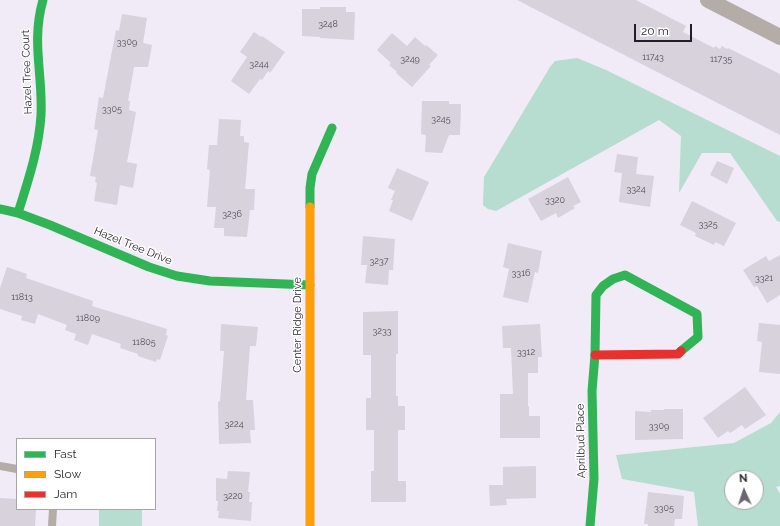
<!DOCTYPE html>
<html>
<head>
<meta charset="utf-8">
<style>
  body { margin:0 }
  #map { position:relative; width:780px; height:526px; overflow:hidden; background:#f0ebf6; font-family:Raleway,sans-serif }
  canvas { display:block }
  .legend { position:absolute; left:16px; top:438px; width:140px; height:72px; box-sizing:border-box; background:#fff; border:1px solid #a7a5a9; margin:0; padding:5px 7px; list-style:none; font-size:12px; color:#221e28 }
  .legend li { display:flex; align-items:center; gap:8px; height:20px }
  .legend b { width:20px; border:1px solid #a7a5a9 }
  .north { position:absolute; left:724px; top:470px; width:40px; height:40px; box-sizing:border-box; background:#fff; border:1px solid #a7a5a9; border-radius:50%; rotate:357deg; font-size:11px; font-weight:700; line-height:16px; text-align:center; color:#221e28 }
  .north::after { content:''; display:block; margin:auto; width:14px; height:18px; background:#6a6670; clip-path:polygon(50% 0,100% 100%,50% 72%,0 100%) }
  .scale { position:absolute; left:634px; top:24px; width:58px; height:18px; box-sizing:border-box; border:2px solid #221e28; border-top:0; padding-left:5px; font-size:12px; line-height:14px; white-space:nowrap; color:#221e28; -webkit-text-stroke:3px #fff; paint-order:stroke }
</style>
</head>
<body>
<div id="map">
<canvas width="780" height="526"></canvas>
<ul class="legend">
<li><b style="height:5px;background:#30b455"></b>Fast</li>
<li><b style="height:5px;background:#ff9f0a"></b>Slow</li>
<li><b style="height:5px;background:#e5322d"></b>Jam</li>
</ul>
<div class="north">N</div>
<div class="scale">20 m</div>
</div>
<script>
const c = document.querySelector('canvas').getContext('2d');
c.lineJoin = 'round';
function fillPath(path, color) {
  c.fillStyle = color;
  c.fill(path, 'evenodd');
}
function trace(path, color, width, dash) {
  c.strokeStyle = color;
  c.lineWidth = width;
  c.lineCap = dash ? 'butt' : 'round';
  c.setLineDash(dash || []);
  c.stroke(path);
}
function drawText(font, color, halo, rows, align = 'center') {
  c.font = font + ' Raleway,sans-serif';
  c.lineWidth = 3;
  c.setLineDash([]);
  c.textBaseline = 'middle';
  c.strokeStyle = halo;
  c.fillStyle = color;
  for (const [text, x, y, turn = 0] of rows) {
    c.save();
    c.translate(x, y);
    c.rotate((+turn || 0) * Math.PI / 180);
    c.textAlign = isNaN(turn) ? turn : align;
    if (halo) c.strokeText(text, 0, 0);
    c.fillText(text, 0, 0);
    c.restore();
  }
}
const green = new Path2D(`
  M577 58 606 70 780 156V222L777 221 730 153H702L679 193 681 136 659 120 496 211 488 209 483 205 484 177 550 67 555 61Z
  M780 412V486L776 487 780 494V526H698L694 492 622 479 616 455 734 443 771 423ZM732 478H756V502H732Z
  M99 509H142V526H99Z`);
const building = new Path2D(`
  M517 0H636L686 26 683 32 714 48 715 46 720 49 722 46 727 49 728 48 780 74V135Z
  M320 7H346V12H355L354 40 320 38V37L302 36V9H320Z
  M122 14 147 18 143 43 152 45 148 67H134L128 101H130L129 110 136 112 127 162 137 164 133 188 120 185 117 205 94 201 97 183 95 182 96 177 90 176 98 130 94 129 99 97 103 98 116 30 119 31Z
  M254 32 261 37 262 36 285 52 270 73 268 71 262 80 260 79 249 94 231 81 247 57 240 52Z
  M392 33 407 46 415 37 425 46 426 45 438 55 429 65 431 66 412 87 396 73 397 72 389 65 391 63 377 50Z
  M422 101H449V104H461L460 135H449L442 153 425 152 426 135 421 134Z
  M219 119 241 120 240 136H244V142L249 143 245 189H255L254 210H250L247 237 224 236V228H214L216 207H207L210 170 207 169 209 145H217Z
  M617 154 638 157 636 174 654 176 650 207 619 202 622 173 614 172Z
  M717 161 734 168 727 184 710 175Z
  M397 168 429 182 412 221 389 211 393 200H391L395 191 388 188Z
  M568 177 581 202 573 206 575 208 558 218 556 213 541 221 528 199Z
  M692 201 736 223 724 246 715 242 714 245 695 236 696 233 680 225Z
  M363 236 395 239 393 270H389L388 285 365 283 367 265H361Z
  M508 243 542 251 538 273 535 272 528 303 503 297 509 269 503 267Z
  M780 255V295L767 303 757 286 754 287 743 270 766 256 769 261Z
  M7 267 27 274 26 278 93 301 92 306 167 329 166 335 168 336 160 360 157 359 156 362 138 356V354L120 348 121 344 92 334 88 345 74 340 76 334 65 330 67 325 38 314 35 324 21 320 22 316 0 309V288Z
  M398 311V354H396V396H398V406H405V430H398V481H406V502H371V471H374V430H366V398H371V355H363V312Z
  M759 323 780 325V374L759 372 762 342 757 341Z
  M221 324 258 327 256 346H250L246 400H253L255 430H250L251 443 219 444 218 402 220 401 224 351H220Z
  M540 324 542 357H538V373H528V406H529V416H540V438H500V394H513L511 348H503L502 326Z
  M745 387 766 415 745 429 742 425 730 433 728 431 718 438 703 418Z
  M664 409H683V439L635 440V411L651 412V410H664Z
  M536 466V498L506 499 507 505 490 506 489 485H503V467Z
  M228 471 250 472 248 492H250L249 502H252L251 521 218 518 219 511H217L218 501H216V478L227 479Z
  M648 492 684 496 682 519H675L674 526H648V524H644Z
  M0 498 17 499V509H36L35 526H0Z`);
const lane = new Path2D(`
  M0 466 17 469
  M52 526 53 509`);
const street = new Path2D(`
  M708 0 780 37`);
const fast = new Path2D(`
  M310 207V188L312 174 332 128
  M0 209 18 213 50 225 149 267 177 276 210 281 310 285
  M18 213C28 181 39 149 41 115 43 74 31 42 43 0
  M590 526 594 479 592 391 595 355 596 295 603 286 613 279 625 275 697 314 698 337 681 351`);
const slow = new Path2D(`
  M310 207V526`);
const jam = new Path2D(`
  M595 355 678 354 681 351`);
const numberNames = [
  ["3248",328,24],
  ["3309",127,42],
  ["11743",653,57],
  ["3249",410,59],
  ["11735",721,59],
  ["3244",259,64],
  ["3305",112,109],
  ["3245",441,119],
  ["3324",636,189],
  ["3320",555,200],
  ["3236",232,214],
  ["3325",708,224],
  ["3237",379,261],
  ["3316",521,273],
  ["3321",764,278],
  ["11813",22,297],
  ["11809",88,318],
  ["3233",382,331],
  ["11805",144,342],
  ["3312",526,352],
  ["3224",234,424],
  ["3309",659,426],
  ["3220",233,496],
  ["3305",664,508]
];
const streetNames = [
  ["Hazel Tree Court",27,72,-92],
  ["Hazel Tree Drive",133,246,22],
  ["Center Ridge Drive",298,325,-90],
  ["Aprilbud Place",581,441,-91]
];
fillPath(green, '#b6ddd0');
fillPath(building, '#d7d2dc');
trace(lane, '#b4ada7', 8);
trace(street, '#b4ada7', 16);
trace(fast, '#30b455', 9);
trace(slow, '#ff9f0a', 9);
trace(jam, '#e5322d', 9);
drawText('9px', '#524e58', null, numberNames);
drawText('11px', '#221e28', '#fff', streetNames);
</script>
</body>
</html>
